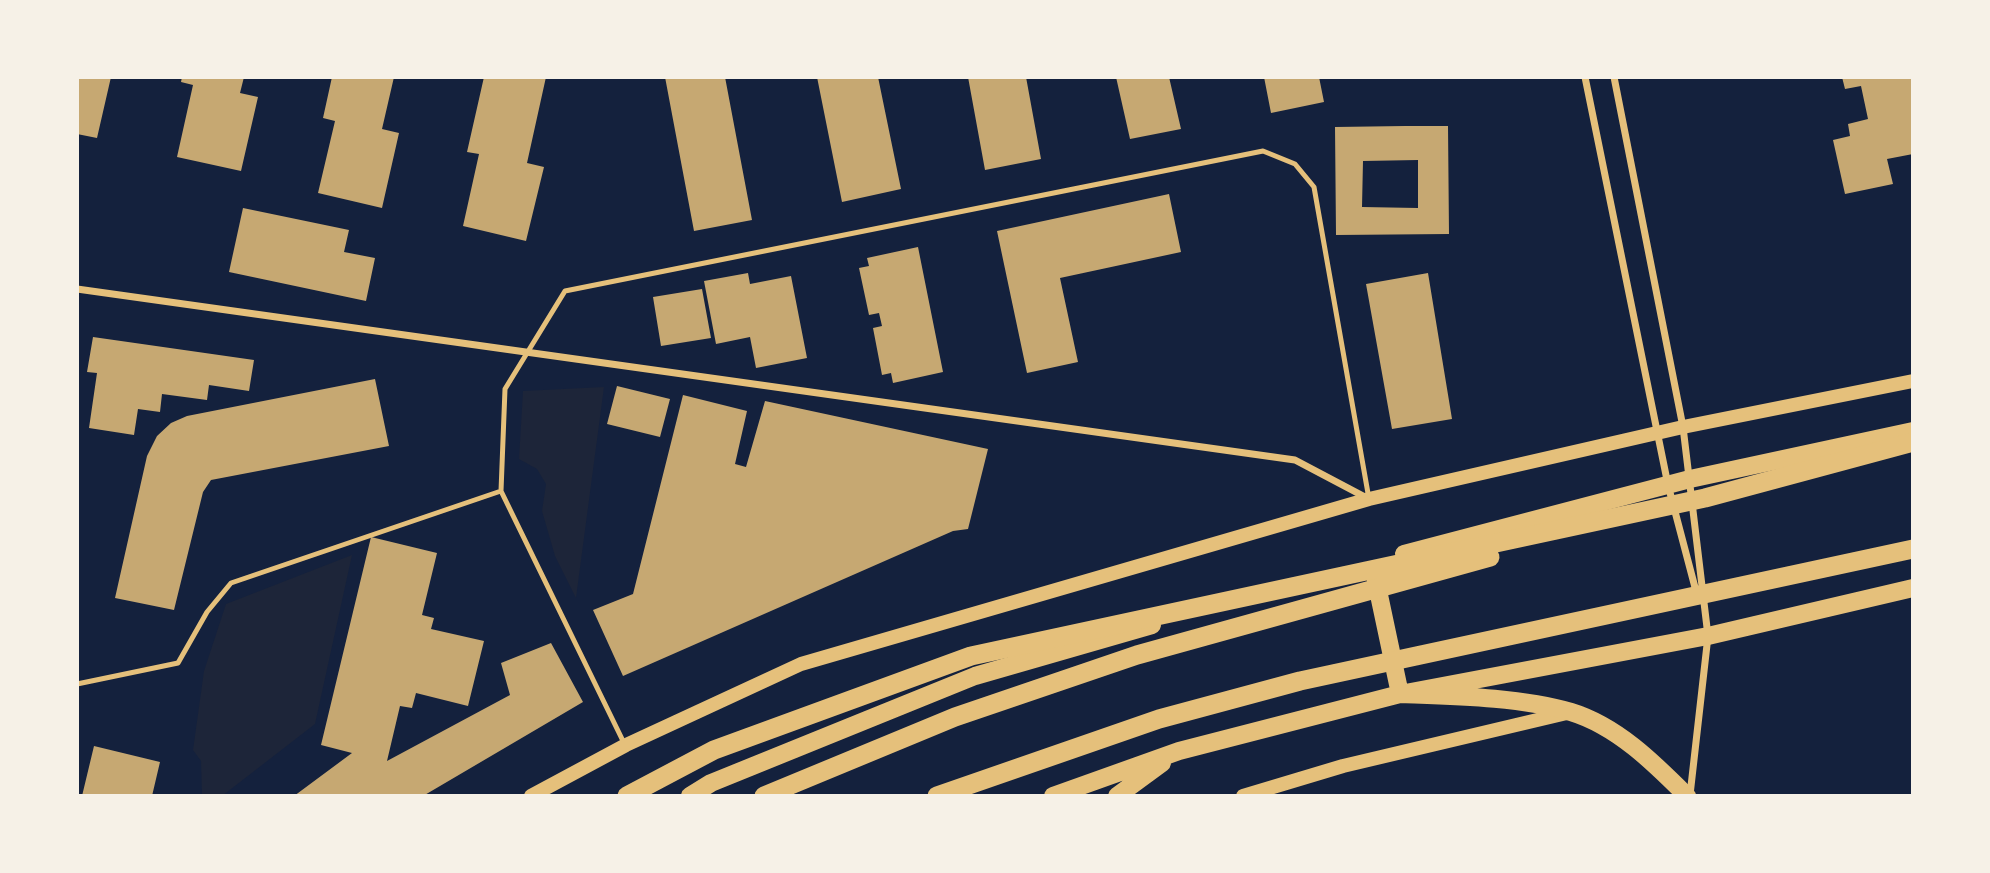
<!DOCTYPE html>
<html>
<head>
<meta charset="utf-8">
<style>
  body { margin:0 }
  #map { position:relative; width:1990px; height:873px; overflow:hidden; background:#14213d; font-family:Roboto,sans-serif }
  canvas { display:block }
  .frame { position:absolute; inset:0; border:79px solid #f6f1e7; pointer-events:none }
</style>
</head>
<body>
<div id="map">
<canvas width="1990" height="873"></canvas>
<div class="frame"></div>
</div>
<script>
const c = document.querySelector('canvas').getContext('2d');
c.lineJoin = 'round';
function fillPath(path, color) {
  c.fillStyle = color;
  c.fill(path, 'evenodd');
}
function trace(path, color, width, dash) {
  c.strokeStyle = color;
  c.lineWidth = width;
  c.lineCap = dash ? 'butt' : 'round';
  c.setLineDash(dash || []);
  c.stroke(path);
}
const green = new Path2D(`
  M604 387 576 598 555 556 542 511 546 484 537 469 519 459 523 391Z
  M352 555 315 724 222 796H202L201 761 193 750 204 671 226 604Z`);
const building = new Path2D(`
  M77 77H111L97 138 77 134Z
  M182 77H244L240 93 258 97 241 171 177 157 193 85 181 82Z
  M332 77H394L382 129 399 133 382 208 318 193 335 121 323 118Z
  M484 77H546L527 163 544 167 526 241 463 226 479 154 467 152Z
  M665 77H725L752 220 694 231Z
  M817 77H878L901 189 842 202Z
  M968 77H1026L1041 159 985 170Z
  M1116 77H1169L1181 129 1130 139Z
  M1264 77H1319L1324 102 1271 113Z
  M1842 77H1913V154L1887 159 1893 184 1845 194 1833 140 1850 136 1848 124 1868 119 1861 86 1845 89Z
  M1405 126H1448L1449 234 1336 235 1335 127ZM1418 160V208L1362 207 1363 161Z
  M1169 194 1181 252 1060 278 1078 362 1027 373 997 231Z
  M243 208 349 230 344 252 375 258 366 301 229 272Z
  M918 247 943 372 893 383 891 373 882 375 873 328 882 326 879 313 869 315 859 268 869 266 867 258Z
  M748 273 750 284 791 276 807 358 756 368 750 337 716 344 704 281Z
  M1428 273 1452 419 1392 429 1366 284Z
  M702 289 711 338 661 346 653 297Z
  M93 337 254 360 249 391 209 385 207 400 162 394 160 412 138 409 134 435 89 428 97 373 87 372Z
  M375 379 389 446 211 480 203 492 174 610 115 598 147 456 157 436 171 423 187 416Z
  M617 386 670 399 660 437 607 424Z
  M683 395 747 411 735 464 746 467 765 401 988 449 968 529 953 531 623 676 593 610 633 594Z
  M371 537 437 553 422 615 434 618 431 629 484 641 468 706 416 693 412 708 400 706 387 761 510 695 501 663 551 643 583 702 423 796H294L352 753 321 745Z
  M94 746 160 762 152 796H82Z`);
const service = new Path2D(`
  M77 684 178 663 207 612 231 583 501 491
  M624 743 501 491 505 389 565 291 1263 151 1295 164 1314 187 1369 499`);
const minor = new Path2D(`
  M1585 77 1668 485 1697 595
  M1614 77 1683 427 1708 636 1690 795
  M77 289 1295 460 1367 498`);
const secondary = new Path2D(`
  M531 796 626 745 801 664 1369 499 1683 427 1913 381
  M1243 796 1343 766 1571 712`);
const primary = new Path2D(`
  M1404 554 1690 479 1913 431
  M1375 576 1400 694C1454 696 1520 697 1571 712 1617 726 1654 763 1687 796
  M690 796 711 783 975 676 1152 625
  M1053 796 1179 751 1400 694 1708 636 1913 588
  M1117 796 1162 763`);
const trunk = new Path2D(`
  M627 796 714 750 971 656 1705 498 1913 442
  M764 796 955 717 1137 655 1490 557
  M937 796 1159 719 1300 681 1913 549`);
fillPath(green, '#1d2539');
fillPath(building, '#c6a872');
trace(service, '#e5c07b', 5);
trace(minor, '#e5c07b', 7);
trace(secondary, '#e5c07b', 14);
trace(primary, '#e5c07b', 18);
trace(trunk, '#e5c07b', 19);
</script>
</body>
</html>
